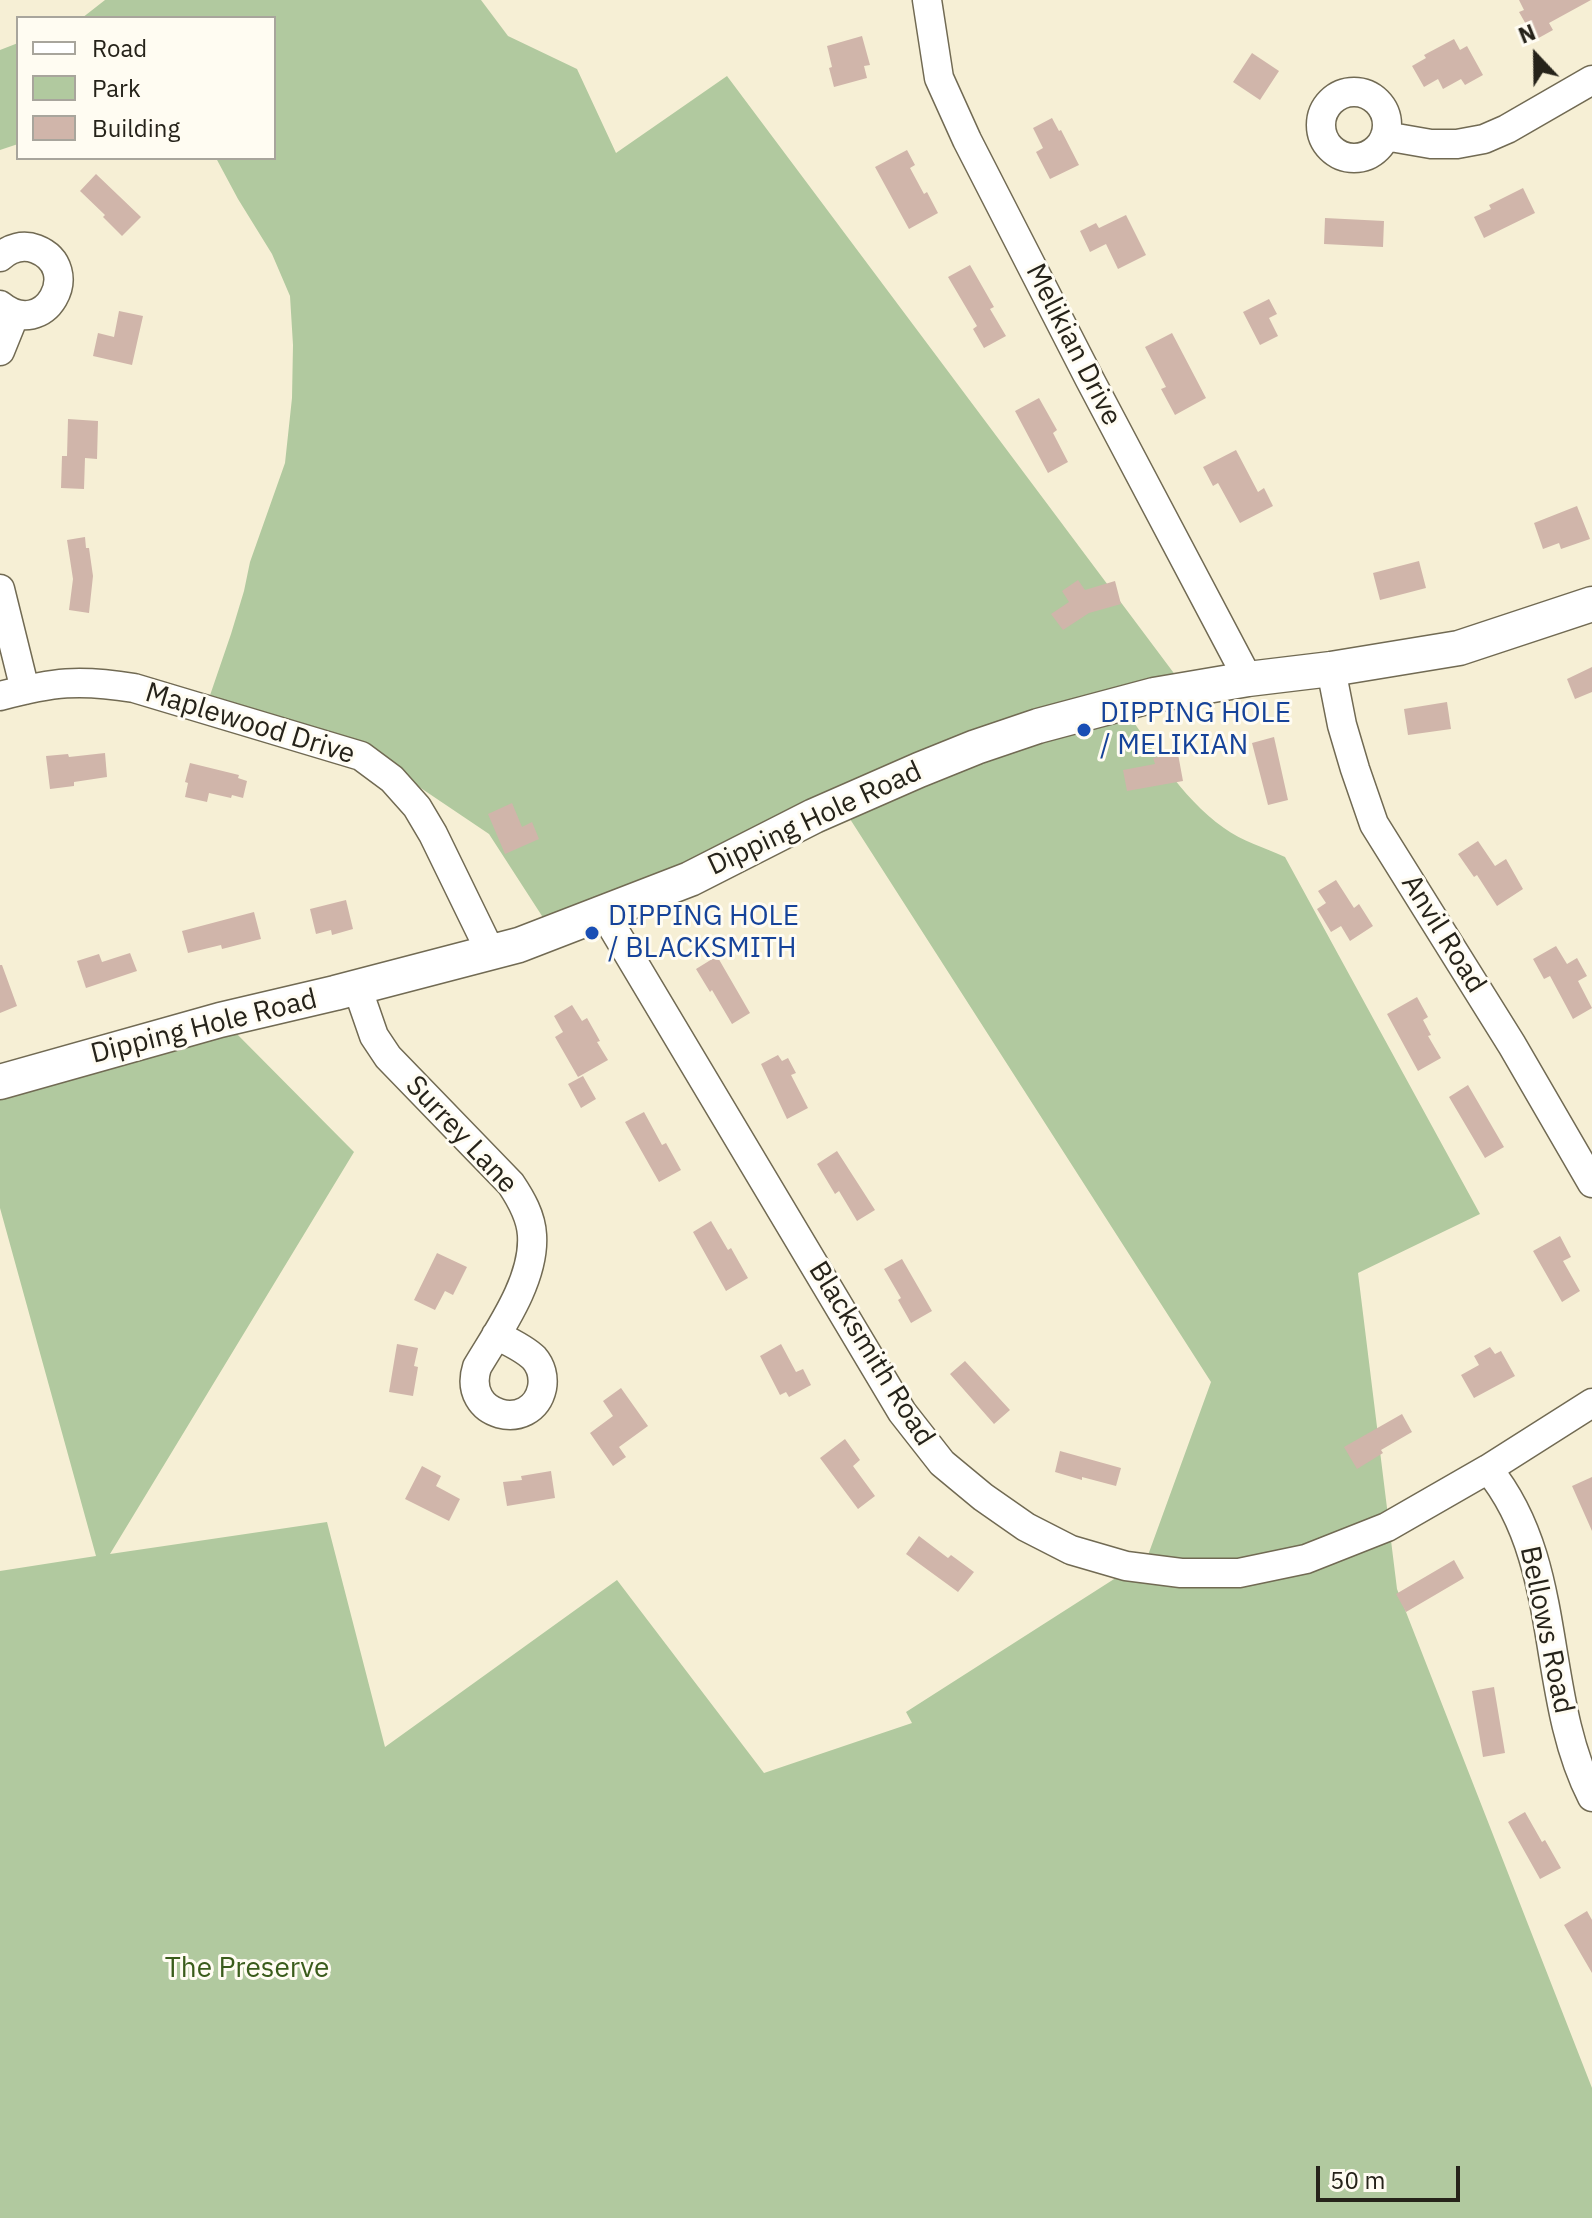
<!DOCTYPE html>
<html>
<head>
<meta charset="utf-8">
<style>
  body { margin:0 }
  #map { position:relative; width:1592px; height:2218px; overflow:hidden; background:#f6efd5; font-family:"IBM Plex Sans",sans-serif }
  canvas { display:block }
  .legend { position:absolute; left:16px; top:16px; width:260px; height:144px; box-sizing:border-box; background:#fffcf2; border:2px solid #a8a59c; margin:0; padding:10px 14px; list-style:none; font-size:24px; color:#26231a }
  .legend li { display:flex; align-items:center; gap:16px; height:40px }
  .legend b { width:40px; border:2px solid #a8a59c }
  .north { position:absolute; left:1496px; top:16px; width:80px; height:80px; -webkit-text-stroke:6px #fffcf2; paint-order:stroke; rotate:338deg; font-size:22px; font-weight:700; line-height:32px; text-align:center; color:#26231a }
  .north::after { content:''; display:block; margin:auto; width:28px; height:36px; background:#26231a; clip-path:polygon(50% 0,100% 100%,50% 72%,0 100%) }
  .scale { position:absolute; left:1316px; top:2166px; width:144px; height:36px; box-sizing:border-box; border:4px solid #26231a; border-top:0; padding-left:10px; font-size:24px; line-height:28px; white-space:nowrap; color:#26231a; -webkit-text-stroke:6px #fffcf2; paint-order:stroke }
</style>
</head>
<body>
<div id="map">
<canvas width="1592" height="2218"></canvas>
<ul class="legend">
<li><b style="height:10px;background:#fff"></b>Road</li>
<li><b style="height:22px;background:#b1c99f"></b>Park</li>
<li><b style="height:22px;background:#d0b5aa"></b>Building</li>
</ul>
<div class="north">N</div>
<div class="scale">50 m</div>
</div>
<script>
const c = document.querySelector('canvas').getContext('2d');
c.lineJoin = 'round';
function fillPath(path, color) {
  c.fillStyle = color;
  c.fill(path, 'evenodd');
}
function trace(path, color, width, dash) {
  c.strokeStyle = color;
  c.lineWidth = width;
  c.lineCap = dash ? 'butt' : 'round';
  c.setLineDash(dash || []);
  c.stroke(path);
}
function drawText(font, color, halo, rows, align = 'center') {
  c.font = font + ' "IBM Plex Sans",sans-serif';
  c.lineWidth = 6;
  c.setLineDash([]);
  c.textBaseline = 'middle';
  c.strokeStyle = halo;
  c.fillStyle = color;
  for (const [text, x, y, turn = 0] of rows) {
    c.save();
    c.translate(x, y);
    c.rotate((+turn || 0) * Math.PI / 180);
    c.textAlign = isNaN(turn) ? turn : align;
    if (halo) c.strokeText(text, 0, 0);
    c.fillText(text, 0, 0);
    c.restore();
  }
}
const green = new Path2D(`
  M105 0H481L508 36 577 69 616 153 727 76 1179 680 1121 704C1152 747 1180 797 1224 828 1241 841 1266 848 1285 857L1480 1214 1358 1273 1397 1589 1592 2088V2218H0V1571L96 1556 0 1208V1077L227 1024 354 1152 110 1554 327 1522 385 1747 617 1580 764 1773 912 1723 906 1712 1147 1558 1211 1382 850 819 722 880 553 933 489 834 391 768 206 707 231 634 244 591 250 562 285 463 292 398 293 345 290 296 272 254 238 199 216 158H274V18H82Z
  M18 43V144L0 150V50Z`);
const building = new Path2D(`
  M1519 0H1591L1549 23 1553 30 1535 40 1519 12 1524 10Z
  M862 36 870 65 864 66 867 78 834 87 829 68 832 67 827 46Z
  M1454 39 1460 50 1467 46 1483 75 1465 85 1461 79 1443 89 1438 79 1424 87 1412 66 1426 58 1424 55Z
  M1252 53 1279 71 1260 100 1233 82Z
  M1052 118 1059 131 1061 130 1079 165 1050 179 1036 152 1043 148 1033 128Z
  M907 150 915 165 910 168 924 194 927 192 938 213 909 229 875 167Z
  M96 174 141 217 122 236 103 217 105 215 80 191Z
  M1523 188 1535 213 1484 238 1474 217 1491 209 1489 205Z
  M1126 215 1146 255 1118 269 1106 244 1090 252 1080 231 1096 223 1099 228Z
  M1325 218 1384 221 1383 247 1324 244Z
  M970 265 994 307 990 309 1006 336 984 348 973 329 977 326 948 277Z
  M1269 299 1277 314 1269 318 1278 336 1260 345 1243 312Z
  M119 311 143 316 132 365 93 356 98 333 114 337Z
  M1172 333 1206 398 1175 415 1161 389 1166 387 1145 347Z
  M1039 398 1057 430 1053 433 1068 462 1048 473 1015 411Z
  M68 419 98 421 97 459 85 458 84 489 61 488 62 456H67Z
  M1236 450 1258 492 1264 488 1273 506 1240 523 1218 483 1213 486 1203 467Z
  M1577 506 1590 539 1561 549 1559 543 1543 549 1534 523Z
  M85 537 86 548H89L93 576 89 613 69 610 73 579 67 540Z
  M1419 561 1426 588 1380 600 1373 573Z
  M1078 580 1085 590 1115 581 1121 604 1089 613 1063 630 1051 614 1069 602 1062 591Z
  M1592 667V692L1575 699 1567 679Z
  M1447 702 1451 729 1408 735 1404 709Z
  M1274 737 1288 800 1268 805 1252 743Z
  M105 753 107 777 74 782V786L50 789 46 756 68 754 69 757Z
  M1178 754 1183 781 1127 791 1123 770 1155 764 1153 758Z
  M190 763 239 775 238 778 247 781 243 798 232 795 231 798 209 793 207 802 185 797 188 783 185 782Z
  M512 803 522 827 532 822 539 839 505 854 488 814Z
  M1478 841 1495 866 1506 859 1523 889 1497 906 1477 875 1474 877 1458 854Z
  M1336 880 1354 908 1359 904 1373 926 1350 941 1341 926 1331 932 1317 909 1326 903 1318 891Z
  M346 900 353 929 332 935 331 930 316 934 310 909Z
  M254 912 261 939 222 949 221 945 188 953 182 931Z
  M1556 946 1567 964 1577 958 1587 976 1578 981 1592 1008 1573 1019 1550 976 1544 979 1533 959Z
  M130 953 137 971 86 988 77 961 99 954 102 962Z
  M717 956 750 1013 732 1024 712 990 710 992 696 969Z
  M0 965H2L17 1006 0 1013Z
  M1417 997 1428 1017 1423 1020 1431 1035 1428 1036 1441 1058 1418 1071 1387 1014Z
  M572 1005 582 1021 587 1018 600 1041 597 1042 608 1060 578 1077 555 1037 563 1032 554 1016Z
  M778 1055 782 1061 788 1058 796 1073 791 1075 808 1108 787 1119 761 1064Z
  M583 1076 596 1099 581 1108 568 1084Z
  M1468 1085 1504 1147 1485 1158 1449 1097Z
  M644 1112 662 1145 666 1143 681 1170 659 1182 625 1122Z
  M837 1151 875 1210 857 1221 839 1191 835 1194 817 1164Z
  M711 1221 728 1250 731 1248 748 1278 726 1291 693 1232Z
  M1560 1236 1571 1257 1563 1261 1580 1291 1562 1302 1533 1251Z
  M437 1253 467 1267 453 1295 445 1291 435 1310 414 1300Z
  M902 1259 932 1311 911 1323 898 1300 901 1298 884 1269Z
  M397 1344 418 1348 414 1366 418 1367 413 1396 389 1392Z
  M781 1344 796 1372 803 1369 811 1385 789 1397 786 1392 780 1395 760 1356Z
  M1490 1347 1495 1354 1501 1351 1515 1376 1474 1398 1461 1375 1479 1365 1474 1356Z
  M965 1361 1010 1410 994 1424 950 1374Z
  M621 1388 648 1426 619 1447 626 1457 613 1466 590 1433 613 1416 603 1401Z
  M1402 1414 1412 1432 1381 1450 1383 1453 1357 1469 1344 1447Z
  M845 1439 860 1460 853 1466 875 1496 858 1509 820 1458Z
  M1060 1451 1121 1468 1116 1486 1082 1477V1480L1055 1472Z
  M422 1466 441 1476 436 1486 460 1499 449 1521 405 1499Z
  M551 1471 555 1498 507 1506 503 1482 522 1480 521 1476Z
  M1592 1477V1531L1572 1486Z
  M919 1536 948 1558 951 1555 974 1572 958 1592 906 1554Z
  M1454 1560 1464 1578 1406 1612 1396 1594Z
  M1494 1687 1505 1753 1483 1757 1472 1691Z
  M1525 1812 1542 1842 1545 1840 1561 1868 1540 1879 1508 1822Z
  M1587 1911 1592 1920V1973L1564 1925Z`);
const minor = new Path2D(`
  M927 0 939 78 967 140 1089 378 1248 679
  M1321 125a33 33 0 1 1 66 0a33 33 0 1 1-66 0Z
  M1385 136 1431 144H1457L1484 139 1507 129 1592 80
  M0 257C10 248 23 244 36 249 85 268 45 342 0 305
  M0 351 15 314
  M0 589 25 690
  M1331 669 1342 725 1355 769 1374 824 1512 1045 1592 1183
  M0 696C53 682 79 679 134 688L361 756 392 779 417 807 433 834 490 951
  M604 913 902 1412 942 1463 983 1497 1026 1527 1071 1550 1126 1566 1181 1573H1239L1306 1559 1387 1527 1488 1469 1592 1403
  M357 987 374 1036 388 1057 511 1184C521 1199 531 1216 532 1235 535 1280 499 1330 477 1367 461 1417 532 1434 542 1388 544 1377 541 1366 534 1358 524 1348 508 1341 496 1335
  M1488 1469C1565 1563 1539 1693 1592 1797`);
const major = new Path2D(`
  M0 1082 220 1020 335 993 519 945 690 879 814 816 919 770 976 747 1038 726 1154 695 1248 679 1331 669 1459 648 1592 604`);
const markers = [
  [1084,730,8,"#1a4fb4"],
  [592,933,8,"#1a4fb4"]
];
const streetNames = [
  ["Melikian Drive",1073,345,63],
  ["Maplewood Drive",250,724,17],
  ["Dipping Hole Road",815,819,-25],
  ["Anvil Road",1443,934,58],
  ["Dipping Hole Road",204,1027,-14],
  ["Surrey Lane",461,1135,47],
  ["Blacksmith Road",871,1354,58],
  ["Bellows Road",1546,1630,78]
];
const transitNames = [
  ["DIPPING HOLE",1100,714],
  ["/ MELIKIAN",1100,746],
  ["DIPPING HOLE",608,917],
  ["/ BLACKSMITH",608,949]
];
const parkNames = [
  ["The Preserve",247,1969]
];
fillPath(green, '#b1c99f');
fillPath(building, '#d0b5aa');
trace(minor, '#716a53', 31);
trace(major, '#716a53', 37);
trace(minor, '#fff', 28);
trace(major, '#fff', 34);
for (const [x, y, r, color] of markers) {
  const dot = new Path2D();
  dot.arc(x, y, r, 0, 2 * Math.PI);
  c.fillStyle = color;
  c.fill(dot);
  trace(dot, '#fffcf2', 3);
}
drawText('28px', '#26231a', '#fffcf2', streetNames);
drawText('28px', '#164399', '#fffcf2', transitNames, 'left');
drawText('28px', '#3a5c1b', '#fffcf2', parkNames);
</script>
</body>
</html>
